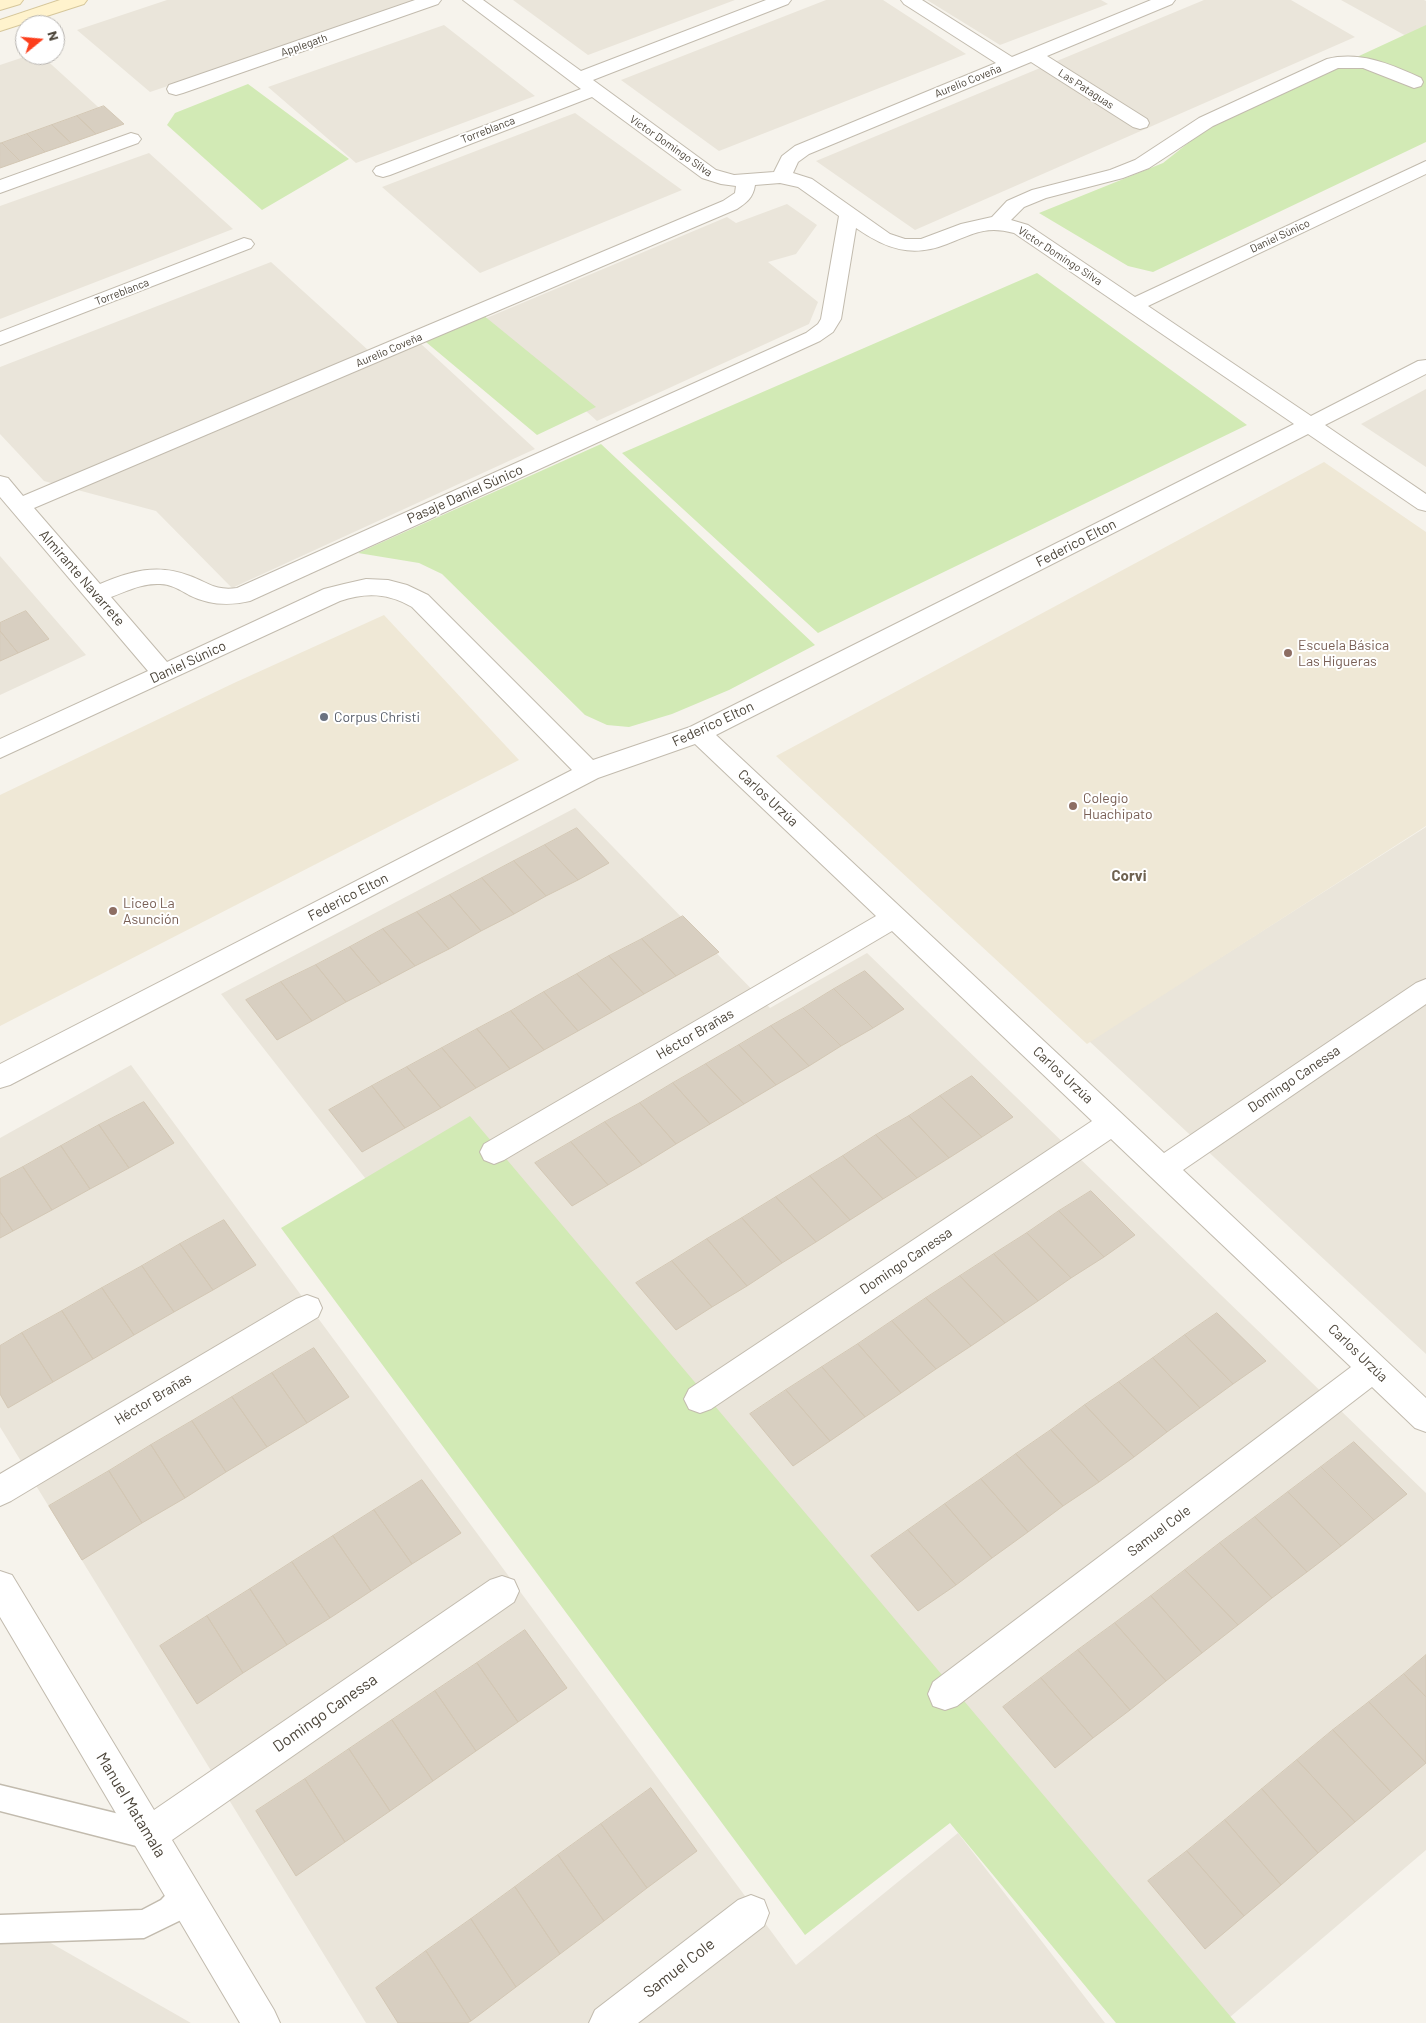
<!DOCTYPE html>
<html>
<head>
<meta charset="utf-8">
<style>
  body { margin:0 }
  #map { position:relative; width:1426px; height:2023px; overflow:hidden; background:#f6f3ec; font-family:Barlow,sans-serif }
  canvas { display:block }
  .north { position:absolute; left:15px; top:15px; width:50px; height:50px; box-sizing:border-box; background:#fff; border:1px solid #b7b4b0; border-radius:50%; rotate:73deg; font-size:14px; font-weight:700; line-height:20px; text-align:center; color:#4b4439 }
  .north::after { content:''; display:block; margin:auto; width:18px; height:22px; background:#fc3f1d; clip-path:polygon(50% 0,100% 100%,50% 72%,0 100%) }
</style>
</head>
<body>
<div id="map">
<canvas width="1426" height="2023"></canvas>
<div class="north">N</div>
</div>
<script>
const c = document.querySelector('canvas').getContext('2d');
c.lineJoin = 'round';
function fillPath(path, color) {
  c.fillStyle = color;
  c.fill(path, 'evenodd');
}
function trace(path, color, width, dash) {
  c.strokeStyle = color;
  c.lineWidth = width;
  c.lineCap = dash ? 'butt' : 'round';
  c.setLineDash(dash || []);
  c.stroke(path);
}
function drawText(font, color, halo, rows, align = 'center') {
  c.font = font + ' Barlow,sans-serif';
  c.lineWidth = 4;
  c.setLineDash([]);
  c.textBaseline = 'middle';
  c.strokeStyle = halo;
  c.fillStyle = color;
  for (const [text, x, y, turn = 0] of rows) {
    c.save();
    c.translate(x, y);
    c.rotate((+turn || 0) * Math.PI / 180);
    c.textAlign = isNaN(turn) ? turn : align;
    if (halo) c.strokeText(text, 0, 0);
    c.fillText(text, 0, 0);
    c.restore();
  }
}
const residential = new Path2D(`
  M167 0H419L421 1 150 92 77 30Z
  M513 0H735L588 55Z
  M826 0H883L966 54 719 151 621 80Z
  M927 0H1101L1108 4 1000 45Z
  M1204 0H1291L1355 37 915 230 816 161Z
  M1341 0H1424L1426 1V29L1408 37Z
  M444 25 535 96 356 163 268 87Z
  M30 55H41L119 126 0 168V65Z
  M575 113 682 190 480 273 382 187Z
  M149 153 233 229 0 319V206Z
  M787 204 817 225 796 254 768 262 818 302 809 324 597 421 484 319 727 217 736 223Z
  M271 262 379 360 420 343 535 449 232 588 156 511 44 481 0 434V367Z
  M1426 389V467L1361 424Z
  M0 556 86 655 0 695Z
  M575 808 770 1008 867 953 1426 1493V1850L1223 2023 376 1192 221 994Z
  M1426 827V1354L1089 1041Z
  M131 1065 796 1965 958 1833 1105 2023H366L0 1427V1138Z
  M0 1914 191 2023H0Z`);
const education = new Path2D(`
  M1324 462 1426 532V826L1087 1044 776 756Z
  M384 615 519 760 0 1026V795L234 683Z`);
const green = new Path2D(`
  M1426 25V142L1153 272 1128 266 1039 213 1163 163 1212 124Z
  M248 84 349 159 262 210 167 125 175 113Z
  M1037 273 1247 425 818 633 622 453Z
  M472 306 596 407 537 435 414 332Z
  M601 444 815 645 729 690 672 714 629 727 607 725 585 715 442 574 419 563 358 553Z
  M470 1116 1236 2023H1116L950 1823 805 1935 281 1228Z`);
const building = new Path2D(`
  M104 106 124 124 96 134 77 116Z
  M77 116 96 134 71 143 52 125Z
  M52 125 71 143 45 152 27 134Z
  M27 134 45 152 20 161 2 143Z
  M0 143H2L20 161 0 168Z
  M26 611 49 639 18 653 0 631V623Z
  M0 631 18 653 0 661Z
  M577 828 609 863 578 880 545 845Z
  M545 845 578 880 546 896 514 861Z
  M514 861 546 896 514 914 482 878Z
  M482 878 514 914 481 931 450 895Z
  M450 895 481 931 449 949 417 912Z
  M417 912 449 949 415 966 383 929Z
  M683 916 719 952 676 976 642 939Z
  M383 929 415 966 381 984 350 947Z
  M642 939 676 976 644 994 609 956Z
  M350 947 381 984 346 1002 316 965Z
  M609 956 644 994 612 1012 577 974Z
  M316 965 346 1002 312 1021 281 982Z
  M865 971 904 1009 873 1028 834 989Z
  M577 974 612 1012 578 1031 544 992Z
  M281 982 312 1021 277 1040 246 1000Z
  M834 989 873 1028 841 1046 803 1008Z
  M544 992 578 1031 544 1050 511 1011Z
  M803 1008 841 1046 809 1066 771 1026Z
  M511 1011 544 1050 510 1069 477 1029Z
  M771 1026 809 1066 776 1085 739 1045Z
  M477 1029 510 1069 476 1088 442 1048Z
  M739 1045 776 1085 744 1104 706 1064Z
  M442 1048 476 1088 441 1108 407 1067Z
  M706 1064 744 1104 710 1124 673 1083Z
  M407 1067 441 1108 405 1128 372 1086Z
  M972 1076 1013 1117 982 1137 940 1096Z
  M673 1083 710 1124 676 1144 640 1103Z
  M372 1086 405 1128 362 1152 329 1110Z
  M940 1096 982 1137 949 1158 909 1116Z
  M144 1102 174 1143 129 1168 99 1125Z
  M640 1103 676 1144 642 1165 605 1122Z
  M909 1116 949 1158 917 1178 876 1135Z
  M605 1122 642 1165 608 1185 571 1142Z
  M99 1125 129 1168 90 1189 61 1146Z
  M876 1135 917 1178 883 1199 843 1156Z
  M571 1142 608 1185 572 1206 535 1163Z
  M61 1146 90 1189 52 1210 23 1167Z
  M843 1156 883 1199 850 1220 810 1176Z
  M23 1167 52 1210 13 1231 0 1212V1179Z
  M810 1176 850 1220 816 1242 776 1197Z
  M1091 1191 1135 1235 1104 1257 1059 1211Z
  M776 1197 816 1242 782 1263 742 1218Z
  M1059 1211 1104 1257 1071 1278 1027 1233Z
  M0 1212 13 1231 0 1238Z
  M742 1218 782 1263 747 1286 707 1239Z
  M224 1220 256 1265 213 1290 180 1244Z
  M1027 1233 1071 1278 1038 1301 994 1254Z
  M707 1239 747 1286 712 1307 672 1261Z
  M180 1244 213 1290 174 1312 142 1266Z
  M994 1254 1038 1301 1005 1323 960 1276Z
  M672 1261 712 1307 676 1330 636 1283Z
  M142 1266 174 1312 134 1335 102 1288Z
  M960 1276 1005 1323 971 1346 926 1298Z
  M102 1288 134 1335 93 1359 62 1311Z
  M926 1298 971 1346 936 1369 892 1321Z
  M62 1311 93 1359 53 1382 22 1333Z
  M1217 1313 1266 1361 1233 1384 1185 1335Z
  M892 1321 936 1369 901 1393 858 1344Z
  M22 1333 53 1382 8 1408 0 1394V1346Z
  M1185 1335 1233 1384 1200 1408 1153 1358Z
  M858 1344 901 1393 865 1417 822 1367Z
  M314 1348 349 1397 307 1423 272 1373Z
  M1153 1358 1200 1408 1167 1432 1119 1382Z
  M822 1367 865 1417 830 1441 786 1390Z
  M272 1373 307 1423 267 1447 232 1397Z
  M1119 1382 1167 1432 1134 1457 1085 1405Z
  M786 1390 830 1441 793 1466 750 1414Z
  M232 1397 267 1447 226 1472 192 1421Z
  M1085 1405 1134 1457 1099 1482 1051 1430Z
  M192 1421 226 1472 185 1498 151 1445Z
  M1051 1430 1099 1482 1063 1506 1016 1454Z
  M1354 1442 1407 1494 1374 1520 1321 1467Z
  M151 1445 185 1498 142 1523 109 1471Z
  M1016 1454 1063 1506 1028 1532 981 1479Z
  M1321 1467 1374 1520 1341 1546 1288 1492Z
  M109 1471 142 1523 82 1560 49 1506Z
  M981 1479 1028 1532 992 1558 945 1504Z
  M422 1480 461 1533 412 1564 374 1510Z
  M1288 1492 1341 1546 1307 1572 1255 1517Z
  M945 1504 992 1558 956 1585 908 1530Z
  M374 1510 412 1564 371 1591 333 1536Z
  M1255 1517 1307 1572 1272 1598 1220 1543Z
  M908 1530 956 1585 918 1611 871 1556Z
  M333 1536 371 1591 330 1618 292 1562Z
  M1220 1543 1272 1598 1238 1625 1185 1570Z
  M292 1562 330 1618 287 1645 250 1589Z
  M1185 1570 1238 1625 1202 1653 1151 1596Z
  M250 1589 287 1645 243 1673 207 1616Z
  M1151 1596 1202 1653 1166 1681 1115 1623Z
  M207 1616 243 1673 197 1704 160 1646Z
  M1115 1623 1166 1681 1130 1710 1078 1650Z
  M525 1630 567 1688 518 1722 477 1663Z
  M1078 1650 1130 1710 1093 1738 1041 1678Z
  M1426 1655V1697L1404 1674Z
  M477 1663 518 1722 476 1751 435 1691Z
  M1404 1674 1426 1697V1763L1369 1702Z
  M1041 1678 1093 1738 1055 1768 1003 1707Z
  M435 1691 476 1751 433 1781 392 1720Z
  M1369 1702 1426 1763 1391 1792 1333 1730Z
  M392 1720 433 1781 390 1811 349 1749Z
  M1333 1730 1391 1792 1355 1822 1297 1760Z
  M349 1749 390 1811 345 1842 305 1779Z
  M1297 1760 1355 1822 1318 1853 1262 1789Z
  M305 1779 345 1842 296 1876 256 1811Z
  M651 1788 697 1851 647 1888 601 1824Z
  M1262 1789 1318 1853 1281 1885 1225 1820Z
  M1225 1820 1281 1885 1244 1916 1187 1851Z
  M601 1824 647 1888 604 1921 558 1855Z
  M1187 1851 1244 1916 1205 1949 1148 1881Z
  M558 1855 604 1921 560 1954 515 1887Z
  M515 1887 560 1954 516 1987 471 1919Z
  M471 1919 516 1987 471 2021 426 1951Z
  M426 1951 471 2021 467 2023H398L376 1988Z`);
const service = new Path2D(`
  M0 1785 148 1821 158 1825 162 1835 158 1845 148 1849 0 1811Z
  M185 1881 195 1885 199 1895 195 1905 181 1920 144 1938 0 1943V1915L142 1910 161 1900 175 1885Z`);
const minor = new Path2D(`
  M415 0H441L438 4 183 93 176 95 169 93 167 89 169 85Z
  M463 0H483L581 71 766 0H791L788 4 593 80 716 170 734 175 774 172 782 156 795 146 996 63 904 4 901 0H922L1012 57 1151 0H1175L1172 4 1047 56 1147 119 1149 123 1147 127 1140 129 1133 127 1031 62 809 154 798 162 793 173 812 179 890 234 905 239H921L961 224 992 217 1007 201 1032 190 1110 170 1135 160 1199 118 1327 59C1361 51 1390 64 1421 78L1423 82 1421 86 1414 88 1363 68H1338L1213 126 1149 168 1123 178 1046 198 1024 207 1011 220 1028 225 1135 297 1426 161V174L1148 306 1311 416 1418 361 1426 360V374L1325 425 1426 494V511L1418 509 1308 434 716 735 1164 1153 1416 983 1426 979V1004L1183 1170 1426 1398V1432L1415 1428 1372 1387 957 1706 945 1710 933 1706 928 1694 933 1682 1351 1367 1111 1139 711 1409 700 1413 689 1409 684 1399 689 1389 1092 1121 892 931 504 1160 494 1164 484 1160 480 1152 484 1144 876 916 695 744 598 778 10 1085 0 1088V1064L572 770 412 607C388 593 366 592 340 601L0 758V739L148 671 0 497V476L8 478 23 496 723 201 735 193 736 186 721 184 702 178 592 97 390 175 383 177 376 175 373 171 376 167 581 89ZM780 183 798 187 839 216 821 319 818 324 806 333 237 588C215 591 209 583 190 576 158 563 130 571 100 584L34 508 737 209C747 202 753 198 755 185ZM856 228C886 249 912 258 947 244 973 234 986 225 1014 233L1294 424 690 727 593 760 428 595 407 585 388 580 366 579 344 584 324 589 167 662 111 597C127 591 142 583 160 584 171 584 180 590 189 595 209 605 229 606 250 601L820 341 833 332 841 319Z
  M131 133 138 135 141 139 138 143 0 193V180Z
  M244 238 251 240 254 244 251 248 0 345V332Z
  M307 1295 318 1299 322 1308 318 1317 11 1501 0 1506V1474L296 1299Z
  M0 1571 12 1575 154 1810 490 1580 502 1576 514 1580 519 1591 514 1602 172 1840 274 2010 280 2023H240L0 1617Z
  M751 1895 764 1900 769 1913 764 1926 638 2023H589L595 2010 738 1900Z`);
const secondary = new Path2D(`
  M0 0H23L20 4 0 10Z
  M60 0H87L84 4 0 31V20Z`);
const markers = [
  [1288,653,5,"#8d6e63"],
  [324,717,5,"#6b7280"],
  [1073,806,5,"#8d6e63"],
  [113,911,5,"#8d6e63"]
];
const farStreetnames = [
  ["Applegath",304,45,-19],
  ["Aurelio Coveña",968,81,-22],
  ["Las Pataguas",1086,89,33],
  ["Torreblanca",488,130,-21],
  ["Víctor Domingo Silva",671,146,35],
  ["Daniel Súnico",1280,236,-25],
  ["Víctor Domingo Silva",1060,256,33],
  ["Torreblanca",122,292,-21],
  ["Aurelio Coveña",389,350,-23]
];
const streetNames = [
  ["Pasaje Daniel Súnico",465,494,-24],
  ["Federico Elton",1076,543,-27],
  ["Almirante Navarrete",82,578,49],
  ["Daniel Súnico",188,662,-25],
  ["Federico Elton",713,724,-25],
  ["Carlos Urzúa",768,798,43],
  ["Federico Elton",348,897,-27],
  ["Héctor Brañas",695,1034,-30],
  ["Carlos Urzúa",1063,1075,43],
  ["Domingo Canessa",1294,1079,-34],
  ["Domingo Canessa",906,1261,-34],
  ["Carlos Urzúa",1358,1353,44],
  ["Héctor Brañas",153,1399,-31],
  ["Samuel Cole",1159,1531,-37]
];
const educationNames = [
  ["Escuela Básica",1298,645],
  ["Las Higueras",1298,661],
  ["Colegio",1083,798],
  ["Huachipato",1083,814],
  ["Liceo La",123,903],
  ["Asunción",123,919]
];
const worshipNames = [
  ["Corpus Christi",334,717]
];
const neighbourhoodNames = [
  ["Corvi",1129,876]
];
const nearStreetnames = [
  ["Domingo Canessa",325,1713,-35],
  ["Manuel Matamala",131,1805,59],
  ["Samuel Cole",679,1968,-38]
];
fillPath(residential, '#eae5da');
fillPath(education, '#efe8d6');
fillPath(green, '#d2eab5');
fillPath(building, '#d8cfc1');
trace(building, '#d3c7b4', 1);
trace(service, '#c2bbae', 3);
trace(minor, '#c2bbae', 2);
trace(secondary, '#d6c79b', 2);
fillPath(service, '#fff');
fillPath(minor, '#fff');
fillPath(secondary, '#fff3cd');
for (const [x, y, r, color] of markers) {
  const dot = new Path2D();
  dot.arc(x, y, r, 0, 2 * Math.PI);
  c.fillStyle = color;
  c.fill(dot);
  trace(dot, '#fff', 2);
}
drawText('11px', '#4b4439', '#fff', farStreetnames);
drawText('14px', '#4b4439', '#fff', streetNames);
drawText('14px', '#785e54', '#fff', educationNames, 'left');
drawText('14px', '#5b616d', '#fff', worshipNames, 'left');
drawText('bold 15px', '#6e6250', '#fff', neighbourhoodNames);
drawText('16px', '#4b4439', '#fff', nearStreetnames);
</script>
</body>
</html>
